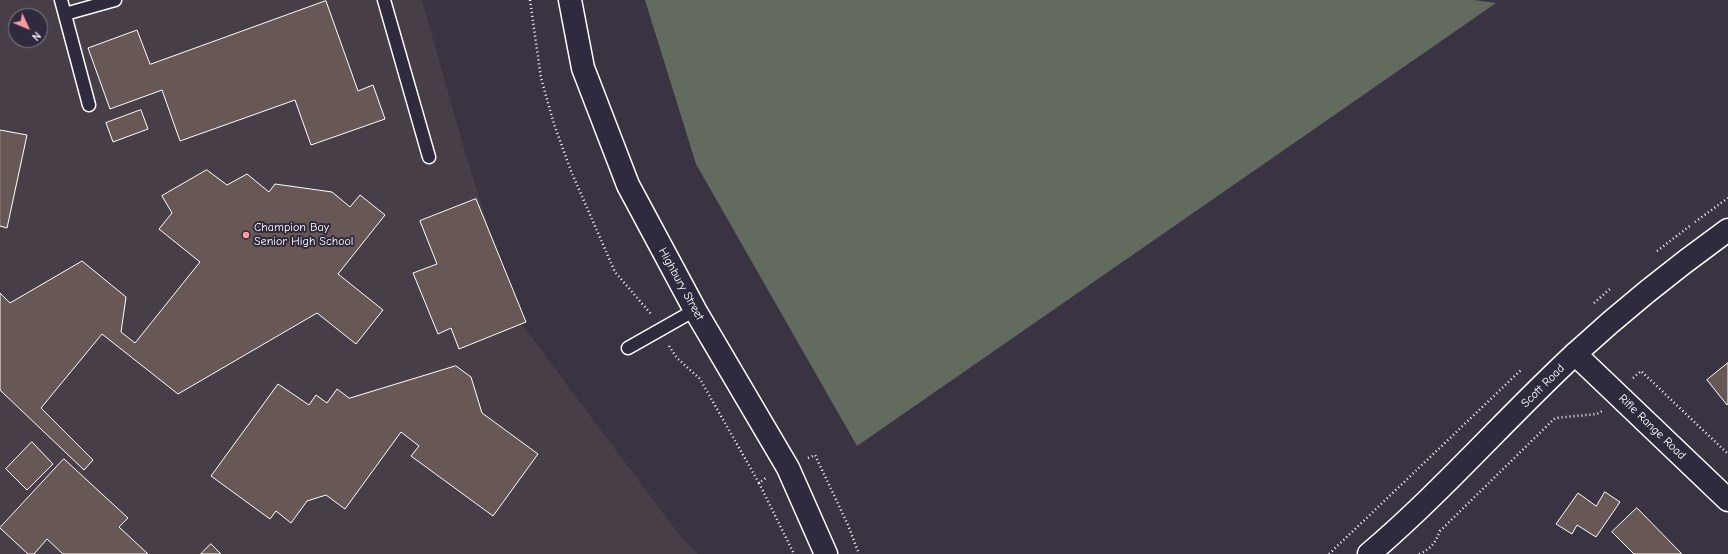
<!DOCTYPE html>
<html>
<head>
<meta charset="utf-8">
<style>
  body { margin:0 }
  #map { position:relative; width:1728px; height:554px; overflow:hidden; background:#3a3342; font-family:"Comic Neue",sans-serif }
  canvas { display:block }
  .north { position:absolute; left:8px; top:8px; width:40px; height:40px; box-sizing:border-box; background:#2f2a3d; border:1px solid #827f8b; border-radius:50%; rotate:134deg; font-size:11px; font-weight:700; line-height:16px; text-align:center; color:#fff }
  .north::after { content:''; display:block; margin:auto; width:14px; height:18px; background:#ff9aa2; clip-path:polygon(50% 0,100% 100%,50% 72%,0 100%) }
</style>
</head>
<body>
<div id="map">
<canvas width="1728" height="554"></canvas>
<div class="north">N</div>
</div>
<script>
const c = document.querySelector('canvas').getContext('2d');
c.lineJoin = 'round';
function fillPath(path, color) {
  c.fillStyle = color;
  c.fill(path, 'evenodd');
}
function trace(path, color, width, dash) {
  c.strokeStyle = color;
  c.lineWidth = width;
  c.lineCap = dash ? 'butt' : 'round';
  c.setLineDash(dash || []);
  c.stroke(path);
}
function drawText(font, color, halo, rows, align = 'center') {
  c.font = font + ' "Comic Neue",sans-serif';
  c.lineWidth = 4;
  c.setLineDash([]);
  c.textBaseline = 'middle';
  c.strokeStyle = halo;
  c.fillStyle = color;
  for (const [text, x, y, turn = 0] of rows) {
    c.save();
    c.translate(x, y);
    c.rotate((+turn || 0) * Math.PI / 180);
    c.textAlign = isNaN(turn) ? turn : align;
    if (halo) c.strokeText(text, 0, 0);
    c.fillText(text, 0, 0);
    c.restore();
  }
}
const built = new Path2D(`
  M0 0H422L465 152 517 318 681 537 698 554H0ZM16 16H40V40H16Z`);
const green = new Path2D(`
  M645 0H1474L1496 3 857 446 696 164Z`);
const building = new Path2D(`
  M326 1 358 91 373 85 385 119 311 145 295 100 180 141 162 90 110 109 88 48 137 30 150 64Z
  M141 110 148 129 113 142 106 123Z
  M0 130 27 135 7 228 0 226Z
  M207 170 227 185 247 174 269 192 275 184 332 192 350 207 360 195 385 215 338 274 383 310 356 344 317 313 178 394 102 334 41 408 93 460 84 470 0 390V293L10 303 82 261 126 297 121 332 135 343 200 262 159 229 172 213 162 196Z
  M476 199 526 322 459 349 451 328 438 334 413 273 437 264 420 221Z
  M1728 363V404L1727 405 1707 380Z
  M456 366 471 377 482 413 538 454 493 516 411 456 419 446 401 432 345 509 326 495 307 501 291 523 276 511 270 519 211 476 278 384 309 405 316 395 327 403 337 389 349 398Z
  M32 442 53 464 27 490 6 469Z
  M64 459 128 518 119 527 148 554H63L47 539 34 554H28L0 528Z
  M1605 492 1620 502 1596 537 1577 525 1572 534 1556 524 1578 493 1596 506Z
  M1637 508 1682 554H1634L1612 532Z
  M211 544 221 554H201Z`);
const path = new Path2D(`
  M530 0 541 78 554 124 571 171 615 272 651 314
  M1695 222 1728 198
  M1657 251 1691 225
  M1594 303 1611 288
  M669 346 677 358 700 379 759 483 767 477
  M1633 378 1641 371 1728 454
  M808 458 815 455 848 525 859 554
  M759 483 794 554
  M1329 554 1521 370
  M1419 554C1431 549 1435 543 1440 531L1555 418 1597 414 1602 411`);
const service = new Path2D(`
  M61 0 89 105
  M384 0 429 157
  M65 14 115 0
  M628 348 695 310`);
const minor = new Path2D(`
  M1575 354 1728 500`);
const tertiary = new Path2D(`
  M570 0 583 68 628 185 695 310 788 468 826 554
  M1369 554C1442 492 1505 419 1575 354 1624 309 1675 268 1728 230`);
const markers = [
  [246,235,4,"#ff9aa2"]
];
const poiNames = [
  ["Champion Bay",254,228],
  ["Senior High School",254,242]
];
const streetNames = [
  ["Highbury Street",681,284,61],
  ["Scott Road",1543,386,-45],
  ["Rifle Range Road",1652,427,44]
];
fillPath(built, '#483e48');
fillPath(green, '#636b5f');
fillPath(building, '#675755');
trace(building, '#fff', 1);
trace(service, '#fff', 15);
trace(minor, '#fff', 25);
trace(tertiary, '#fff', 25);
trace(path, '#fff', 2.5, [1, 3]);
trace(service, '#2f2a3d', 12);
trace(minor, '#2f2a3d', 22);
trace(tertiary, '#2f2a3d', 22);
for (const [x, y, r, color] of markers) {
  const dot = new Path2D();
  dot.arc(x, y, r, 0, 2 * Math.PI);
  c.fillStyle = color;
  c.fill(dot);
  trace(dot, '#2f2a3d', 1.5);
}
drawText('12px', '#fff', '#2f2a3d', poiNames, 'left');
drawText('12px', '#fff', '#2f2a3d', streetNames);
</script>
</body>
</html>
